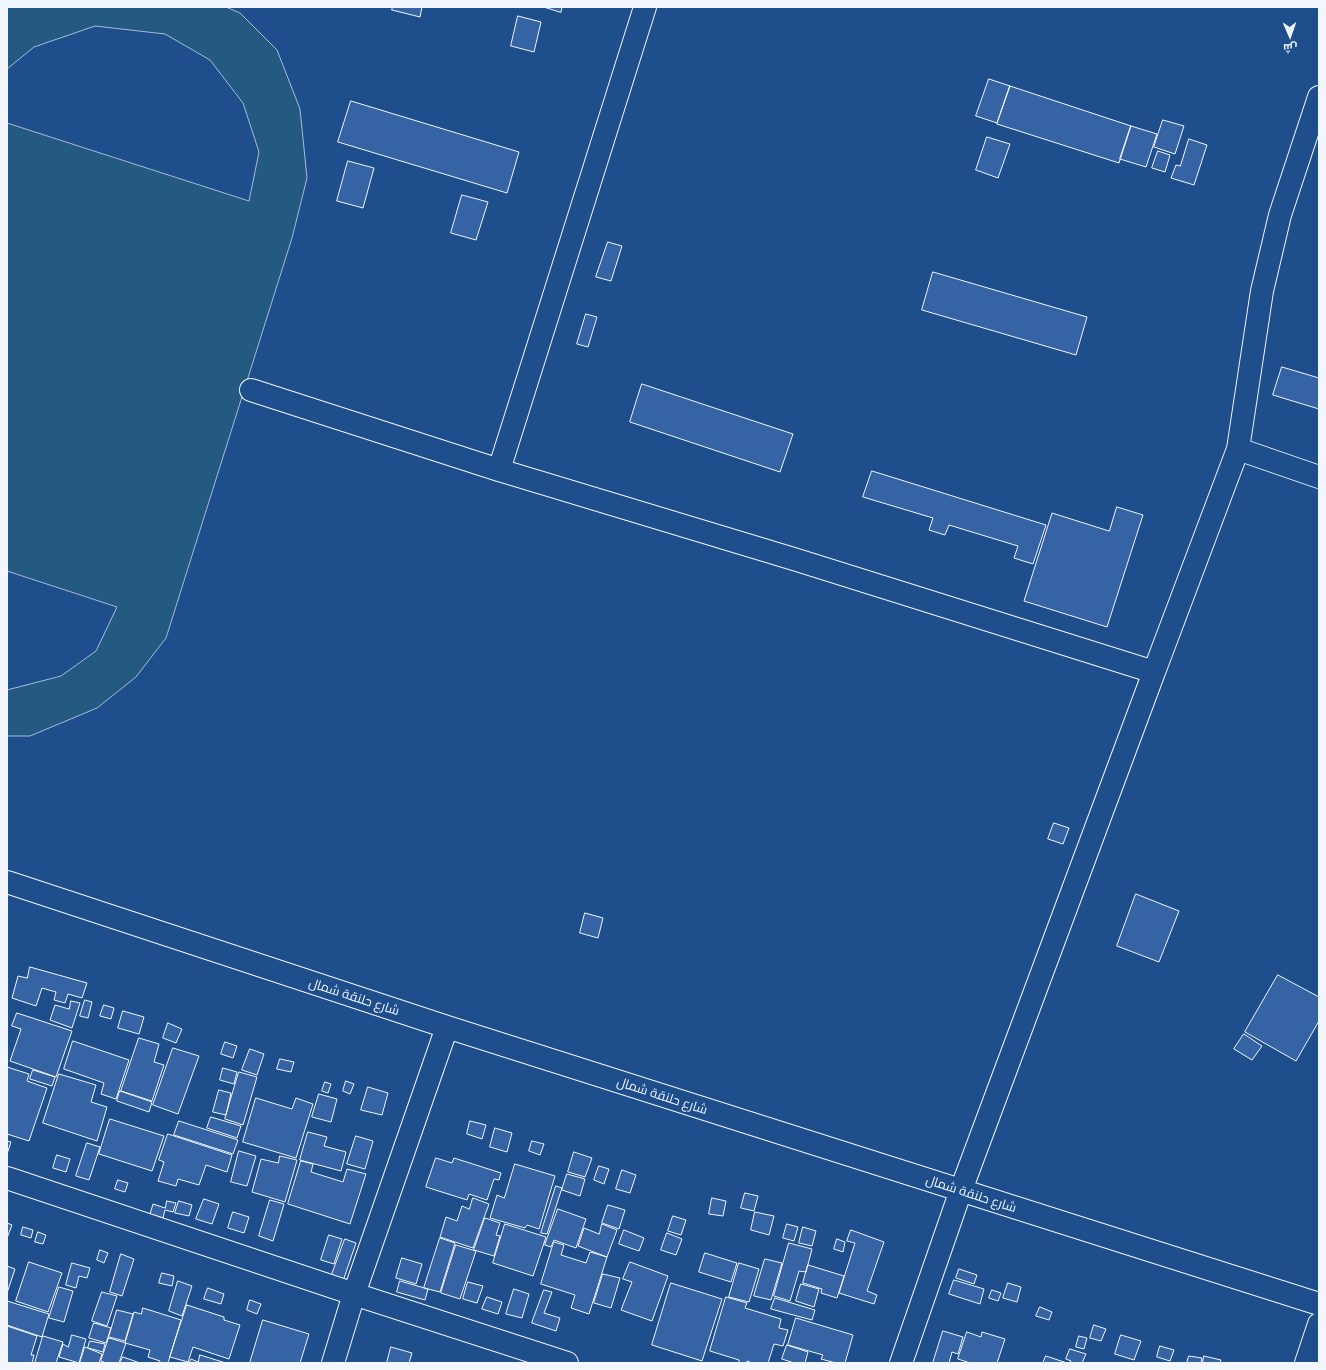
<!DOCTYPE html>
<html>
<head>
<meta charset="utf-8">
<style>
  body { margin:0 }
  #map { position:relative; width:1326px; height:1370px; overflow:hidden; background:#1f4e8c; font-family:"Public Sans",Cairo,sans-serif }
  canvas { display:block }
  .frame { position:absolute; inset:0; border:8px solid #f2f6ff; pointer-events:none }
  .north { position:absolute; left:1270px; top:16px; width:40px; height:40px; -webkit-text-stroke:3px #1f4e8c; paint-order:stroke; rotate:178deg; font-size:11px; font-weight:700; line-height:16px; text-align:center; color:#f2f6ff }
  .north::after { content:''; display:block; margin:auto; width:14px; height:18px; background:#f2f6ff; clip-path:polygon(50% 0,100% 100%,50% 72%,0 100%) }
</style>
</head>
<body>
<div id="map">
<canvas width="1326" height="1370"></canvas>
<div class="frame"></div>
<div class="north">ش</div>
</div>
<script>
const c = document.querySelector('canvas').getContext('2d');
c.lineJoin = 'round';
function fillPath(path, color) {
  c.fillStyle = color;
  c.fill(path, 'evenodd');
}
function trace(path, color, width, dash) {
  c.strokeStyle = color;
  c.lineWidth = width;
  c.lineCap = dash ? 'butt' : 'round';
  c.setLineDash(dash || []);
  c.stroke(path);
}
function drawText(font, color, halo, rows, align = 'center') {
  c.font = font + ' "Public Sans",Cairo,sans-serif';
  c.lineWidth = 3;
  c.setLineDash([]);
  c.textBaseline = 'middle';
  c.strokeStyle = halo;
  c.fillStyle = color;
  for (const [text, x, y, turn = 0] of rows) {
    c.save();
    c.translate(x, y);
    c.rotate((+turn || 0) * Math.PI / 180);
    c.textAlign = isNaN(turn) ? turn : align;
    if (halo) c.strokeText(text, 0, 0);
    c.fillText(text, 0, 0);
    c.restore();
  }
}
const green = new Path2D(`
  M7 7H226L240 13 277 50 300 109 307 178 292 238 166 638 136 677 97 708 30 736H7V690L61 676 96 651 117 607 7 571V123L249 201 259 152 243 103 210 60 165 34 95 26 34 47 7 69Z`);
const building = new Path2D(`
  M393 7H422L420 17 392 10Z
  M544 7H562L561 12Z
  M518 16 541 22 534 52 511 46Z
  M989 79 1010 86 997 123 976 116Z
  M1010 86 1131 126 1119 163 997 124Z
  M351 101 519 152 507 193 338 142Z
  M1163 120 1184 126 1175 154 1154 147Z
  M1131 126 1157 134 1146 167 1120 159Z
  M987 137 1010 144 998 178 976 170Z
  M1189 139 1207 145 1194 185 1171 178 1176 165 1180 166Z
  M1158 151 1170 155 1165 172 1152 168Z
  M348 161 374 168 363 208 337 201Z
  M462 195 488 202 476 240 451 233Z
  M608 242 622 246 611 281 596 277Z
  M933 272 1087 317 1076 355 922 310Z
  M586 314 597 317 588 347 577 344Z
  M1282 367 1319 378V409L1273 395Z
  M642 384 793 434 780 472 630 422Z
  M872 471 1046 525 1033 564 1014 558 1018 546 949 525 945 535 929 530 933 518 863 497Z
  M1117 507 1143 515 1107 627 1024 601 1052 513 1109 531Z
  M1054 823 1069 828 1063 844 1048 839Z
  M1136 894 1179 911 1159 962 1117 946Z
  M585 913 603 918 598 938 580 933Z
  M30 967 87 983 82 998 68 994 65 1003 54 1000 56 992 42 988 36 1006 12 998 18 976 27 978Z
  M1278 975 1319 997V1021L1296 1061 1245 1032Z
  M85 1000 92 1002 88 1018 80 1016Z
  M71 1001 80 1003 72 1028 50 1020 55 1005 69 1009Z
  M104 1005 114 1008 111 1019 100 1016Z
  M123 1011 144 1017 139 1034 118 1028Z
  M17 1013 72 1031 56 1077 10 1061 21 1029 12 1026Z
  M168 1023 182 1029 176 1043 163 1038Z
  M1244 1034 1262 1046 1252 1060 1234 1049Z
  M139 1038 159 1044 154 1062 164 1065 152 1101 121 1091Z
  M73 1041 129 1060 116 1099 101 1094 104 1083 64 1069Z
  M225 1042 237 1046 233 1058 221 1054Z
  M173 1048 199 1056 178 1114 153 1105Z
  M250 1049 264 1054 257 1075 242 1070Z
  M280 1059 294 1062 291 1072 277 1069Z
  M7 1067 29 1074 27 1081 47 1088 29 1141 7 1134Z
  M223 1068 237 1072 234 1084 220 1080Z
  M33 1070 55 1077 52 1086 30 1079Z
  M239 1072 257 1077 243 1125 225 1119Z
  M59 1074 96 1085 91 1102 107 1107 97 1141 43 1123Z
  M346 1081 354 1084 350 1094 343 1091Z
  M325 1082 331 1084 328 1093 322 1091Z
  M368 1087 388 1093 382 1115 361 1110Z
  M219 1090 231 1093 226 1115 213 1112Z
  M120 1091 152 1102 149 1112 117 1101Z
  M319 1094 337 1099 331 1122 312 1117Z
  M256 1098 292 1109 296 1098 313 1104 296 1158 243 1142Z
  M211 1117 241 1126 237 1138 207 1128Z
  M110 1119 164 1136 152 1171 99 1154Z
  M179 1121 238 1140 233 1154 174 1135Z
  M470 1121 486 1125 482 1139 467 1134Z
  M495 1128 512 1133 507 1152 490 1147Z
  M308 1132 327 1137 324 1146 346 1152 341 1171 300 1160Z
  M168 1134 232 1155 227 1172 206 1165 199 1185 178 1179 176 1186 158 1181 164 1162 159 1160Z
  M356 1136 373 1141 365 1169 347 1164Z
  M7 1141 11 1142 7 1154Z
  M532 1141 544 1144 540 1155 529 1151Z
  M87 1143 100 1147 89 1180 76 1176Z
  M239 1151 256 1156 247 1186 231 1182Z
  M574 1152 592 1158 585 1177 568 1172Z
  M57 1155 70 1159 66 1172 53 1168Z
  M280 1156 297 1160 285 1202 252 1192 261 1159 278 1163Z
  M436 1158 452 1163 454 1158 501 1173 499 1180 494 1179 487 1200 469 1194 467 1200 426 1187Z
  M301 1161 313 1164 311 1172 343 1182 347 1169 366 1174 350 1224 288 1204Z
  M515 1164 555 1176 539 1229 527 1225 525 1228 490 1218 497 1195 504 1198Z
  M599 1166 609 1169 604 1184 594 1180Z
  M622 1170 636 1175 630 1193 616 1189Z
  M567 1174 585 1179 580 1196 562 1190Z
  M118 1180 128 1183 125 1192 115 1189Z
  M556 1186 562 1188 547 1234 541 1233Z
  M745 1193 758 1196 754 1211 741 1208Z
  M473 1198 489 1204 473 1248 440 1237 446 1217 457 1221 462 1206 469 1209Z
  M712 1198 726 1201 723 1216 709 1214Z
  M204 1199 219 1204 212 1224 196 1219Z
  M270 1200 284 1204 273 1241 259 1236Z
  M167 1201 176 1203 173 1212 165 1210 163 1218 150 1214 153 1204 165 1208Z
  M179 1201 192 1205 189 1216 175 1213Z
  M608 1205 625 1210 619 1229 602 1223Z
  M558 1209 586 1219 576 1248 554 1240 551 1247 545 1245Z
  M233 1212 249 1217 244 1233 228 1228Z
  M755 1212 774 1216 769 1235 751 1230Z
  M673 1216 686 1220 681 1235 668 1231Z
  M485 1218 500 1223 496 1235 500 1236 494 1256 474 1250Z
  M7 1223 12 1225 7 1238Z
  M505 1224 546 1237 533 1276 493 1263Z
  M602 1224 617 1230 607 1257 578 1246 584 1228 599 1234Z
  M787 1224 798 1227 794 1241 783 1238Z
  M23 1227 33 1230 31 1238 21 1235Z
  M803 1227 816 1231 812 1246 799 1243Z
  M624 1230 644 1238 639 1251 619 1244Z
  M851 1230 884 1242 867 1291 877 1295 874 1304 839 1293 855 1243 847 1241Z
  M38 1232 46 1235 43 1244 35 1242Z
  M667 1233 682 1239 676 1255 661 1250Z
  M329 1235 342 1239 334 1264 321 1260Z
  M440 1238 455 1243 440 1292 424 1288Z
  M345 1239 356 1243 343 1281 331 1277Z
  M837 1239 845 1242 843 1252 834 1249Z
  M554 1242 564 1245 561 1255 586 1263 590 1252 607 1257 589 1314 571 1308 575 1295 541 1284Z
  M789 1243 812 1249 806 1272 799 1271 790 1301 774 1296Z
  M456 1245 476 1251 460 1299 441 1293Z
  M100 1250 108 1253 104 1263 97 1260Z
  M705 1253 737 1263 731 1282 699 1272Z
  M121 1254 134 1259 122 1296 110 1292Z
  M402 1258 422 1264 416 1284 396 1278Z
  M765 1259 782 1263 771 1300 754 1296Z
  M29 1262 62 1273 48 1312 16 1301Z
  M630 1262 668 1276 652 1321 621 1310 632 1282 623 1279Z
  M72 1263 90 1268 87 1278 79 1276 76 1288 66 1285Z
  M739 1263 759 1269 749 1302 729 1297Z
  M808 1265 844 1276 837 1298 821 1293 822 1289 803 1283Z
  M7 1266 15 1269 7 1293Z
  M959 1269 977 1275 974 1284 956 1278Z
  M162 1273 174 1276 172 1286 159 1283Z
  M603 1274 620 1278 611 1308 594 1303Z
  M954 1280 984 1289 980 1304 949 1294Z
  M178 1281 192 1286 182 1316 169 1311Z
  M400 1281 428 1289 425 1300 397 1292Z
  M468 1282 483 1286 477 1303 463 1299Z
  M671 1283 722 1299 702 1361 652 1345Z
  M1008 1283 1021 1287 1017 1302 1003 1298Z
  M801 1284 819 1289 814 1307 796 1301Z
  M59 1287 73 1291 64 1322 49 1318Z
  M208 1288 224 1294 221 1304 204 1299Z
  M514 1289 529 1294 522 1318 506 1314Z
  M544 1290 552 1292 544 1313 560 1318 556 1331 532 1323Z
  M992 1290 1001 1293 998 1301 989 1298Z
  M102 1292 117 1296 107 1326 92 1321Z
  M487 1297 502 1302 498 1314 482 1309Z
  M726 1297 747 1303 745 1308 781 1319 779 1328 788 1330 783 1346 774 1344 768 1363H752L747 1361V1363H739V1360L710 1351Z
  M775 1298 815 1310 812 1320 771 1309Z
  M250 1300 261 1304 257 1314 247 1310Z
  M7 1301 49 1314 42 1337 7 1325Z
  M187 1305 224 1317V1320L240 1325 229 1359 193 1347 188 1362 170 1357Z
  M1040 1307 1052 1312 1049 1320 1036 1316Z
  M143 1308 181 1320 168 1363H159L160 1361 148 1357 150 1350 125 1343 134 1312 141 1314Z
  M117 1310 133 1314 125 1341 109 1337Z
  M796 1318 853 1335 845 1363H836L821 1359 823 1355 788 1345Z
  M263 1320 309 1334 300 1363H250Z
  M94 1323 111 1328 106 1343 89 1338Z
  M1094 1325 1106 1329 1101 1341 1090 1338Z
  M7 1326 37 1336 31 1355H34L32 1363H7Z
  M943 1331 963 1337 958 1354 952 1352 949 1363H933Z
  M967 1332 981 1337 982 1332 1005 1339 997 1363H970L958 1359Z
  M72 1335 86 1339 79 1363 59 1357 63 1344 68 1347Z
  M1121 1335 1141 1341 1134 1360 1115 1354Z
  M43 1336 63 1342 56 1363H35Z
  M1079 1336 1087 1338 1084 1349 1076 1347Z
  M109 1338 126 1343 119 1363H106L101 1361Z
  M90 1341 105 1344 103 1352 88 1348Z
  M787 1345 808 1352 805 1363H794L782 1359Z
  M1160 1346 1174 1350 1170 1361 1157 1357Z
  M85 1347 102 1354 99 1363H80Z
  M391 1347 412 1353 409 1363H387Z
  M1070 1349 1086 1354 1082 1363H1070L1071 1361 1066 1359Z
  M200 1355 226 1363H189L191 1359 198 1362Z
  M1046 1356 1067 1363H1043Z
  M1189 1356 1202 1358 1201 1363H1187Z
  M1204 1356 1221 1360 1220 1363H1203Z
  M123 1357 140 1363H120Z`);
const minor = new Path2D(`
  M251 390 499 470 645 7
  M1238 449 1319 477
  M499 470 797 560 1154 672 1238 449 1262 291 1280 215 1319 97
  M7 882 447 1027 1319 1304
  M7 1178 354 1294 567 1363
  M333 1363 354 1294 447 1027
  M901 1363 961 1190 1154 672
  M1306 1363 1319 1324`);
const streetNames = [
  ["شارع حلنقة شمال",354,997,18],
  ["شارع حلنقة شمال",662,1096,18],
  ["شارع حلنقة شمال",971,1194,18]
];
fillPath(green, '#245a82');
trace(green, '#a8bbd7', 1);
fillPath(building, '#3563a3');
trace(building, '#f2f6ff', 1);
trace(minor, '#f2f6ff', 24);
trace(minor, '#1f4e8c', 22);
drawText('13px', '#f2f6ff', '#1f4e8c', streetNames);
</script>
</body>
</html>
